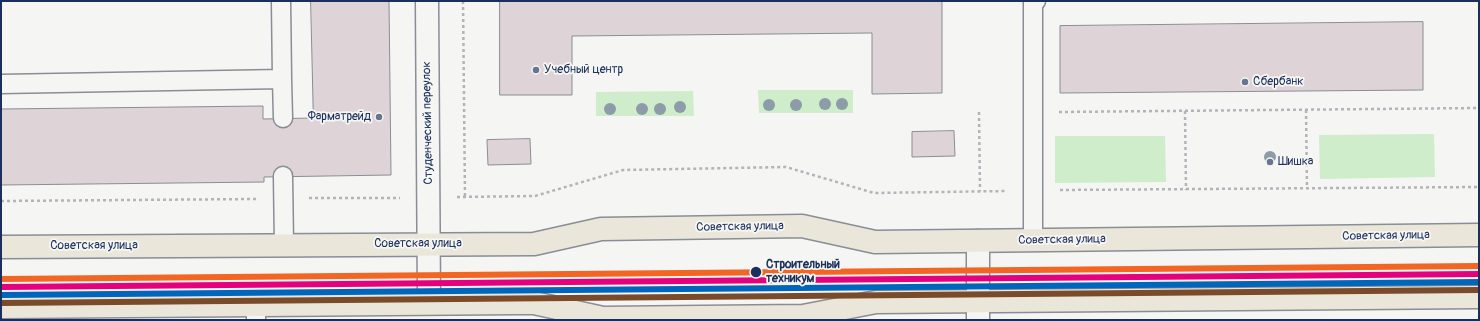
<!DOCTYPE html>
<html>
<head>
<meta charset="utf-8">
<style>
  body { margin:0 }
  #map { position:relative; width:1480px; height:321px; overflow:hidden; background:#f5f5f3; font-family:Pangolin,sans-serif }
  canvas { display:block }
  .frame { position:absolute; inset:0; border:2px solid #1b2f5e; pointer-events:none }
</style>
</head>
<body>
<div id="map">
<canvas width="1480" height="321"></canvas>
<div class="frame"></div>
</div>
<script>
const c = document.querySelector('canvas').getContext('2d');
c.lineJoin = 'round';
function fillPath(path, color) {
  c.fillStyle = color;
  c.fill(path, 'evenodd');
}
function trace(path, color, width, dash) {
  c.strokeStyle = color;
  c.lineWidth = width;
  c.lineCap = dash ? 'butt' : 'round';
  c.setLineDash(dash || []);
  c.stroke(path);
}
function drawText(font, color, halo, rows, align = 'center') {
  c.font = font + ' Pangolin,sans-serif';
  c.lineWidth = 3.5;
  c.setLineDash([]);
  c.textBaseline = 'middle';
  c.strokeStyle = halo;
  c.fillStyle = color;
  for (const [text, x, y, turn = 0] of rows) {
    c.save();
    c.translate(x, y);
    c.rotate((+turn || 0) * Math.PI / 180);
    c.textAlign = isNaN(turn) ? turn : align;
    if (halo) c.strokeText(text, 0, 0);
    c.fillText(text, 0, 0);
    c.restore();
  }
}
const green = new Path2D(`
  M758 90H853V113H759Z
  M693 91 694 116H596V92Z
  M1434 134 1435 177 1320 179 1319 135Z
  M1055 136H1165L1166 182 1055 183Z`);
const building = new Path2D(`
  M311 1H389L391 175 264 177V182L1 185V109L263 106V119L313 118Z
  M500 1H942V93L872 94V33L572 36V95H500Z
  M1423 22V90L1060 93V26Z
  M954 131 955 156 912 157V132Z
  M530 139 531 164 488 165 487 140Z`);
const path = new Path2D(`
  M463 1 465 197
  M1306 110 1307 188
  M1185 111 1186 190
  M979 112 980 191
  M1059 112 1479 108
  M1060 190 1479 187
  M457 197 535 196 623 170 786 167 874 193 1007 191
  M309 198H400
  M1 201 256 199`);
const lane = new Path2D(`
  M282 79 283 118
  M1 84 282 79 281 1
  M283 176 284 245
  M1033 241V1H1036
  M256 305V320`);
const street = new Path2D(`
  M427 1 429 303`);
const secondary = new Path2D(`
  M978 320V241`);
const primary = new Path2D(`
  M1 247 534 244 601 229 802 226 875 242 1479 235
  M1 307 519 303H534L603 318 803 316 876 302 1479 297`);
const tram1 = new Path2D(`
  M1 287 1479 274`);
const tram2 = new Path2D(`
  M1 295 1479 282`);
const tram3 = new Path2D(`
  M1 279 1479 266`);
const tram4 = new Path2D(`
  M1 303 1479 290`);
const trees = [
  [825,104],
  [842,104],
  [769,105],
  [796,105],
  [680,107],
  [610,109],
  [642,109],
  [660,109],
  [1270,157]
];
const markers = [
  [536,70,4,"#677492"],
  [1245,82,4,"#677492"],
  [379,117,4,"#677492"],
  [1270,162,4,"#677492"],
  [756,272,6,"#1b2f5e"]
];
const poiNames = [
  ["Учебный центр",544,70],
  ["Сбербанк",1253,82],
  ["Фарматрейд",371,117,"right"],
  ["Шишка",1278,162]
];
const streetNames = [
  ["Студенческий переулок",428,123,-91],
  ["Советская улица",740,227,-1],
  ["Советская улица",1386,236,-1],
  ["Советская улица",1062,240,-1],
  ["Советская улица",418,244],
  ["Советская улица",94,246]
];
const stopNames = [
  ["Строительный",766,265],
  ["техникум",766,279]
];
fillPath(green, '#cfedca');
fillPath(building, '#ded3d6');
trace(building, '#898d95', 1);
trace(lane, '#898d95', 21);
trace(street, '#898d95', 25);
trace(secondary, '#898d95', 25);
trace(primary, '#898d95', 25);
trace(path, '#b2b4b9', 2.5, [3, 3]);
trace(lane, '#f5f5f3', 18);
trace(street, '#f5f5f3', 22);
trace(secondary, '#f5f5f3', 22);
trace(primary, '#eae7da', 22);
trace(tram1, '#e5007d', 6);
trace(tram2, '#0065bd', 6);
trace(tram3, '#f26522', 6);
trace(tram4, '#7a4b2a', 6);
c.fillStyle = '#8e9ca9';
for (const [x, y] of trees) {
  c.beginPath();
  c.arc(x, y, 6, 0, 2 * Math.PI);
  c.fill();
}
for (const [x, y, r, color] of markers) {
  const dot = new Path2D();
  dot.arc(x, y, r, 0, 2 * Math.PI);
  c.fillStyle = color;
  c.fill(dot);
  trace(dot, '#f6f6f2', 1.5);
}
drawText('12px', '#1b2f5e', '#f6f6f2', poiNames, 'left');
drawText('12px', '#1b2f5e', '#f6f6f2', streetNames);
drawText('bold 12px', '#1b2f5e', '#f6f6f2', stopNames, 'left');
</script>
</body>
</html>
